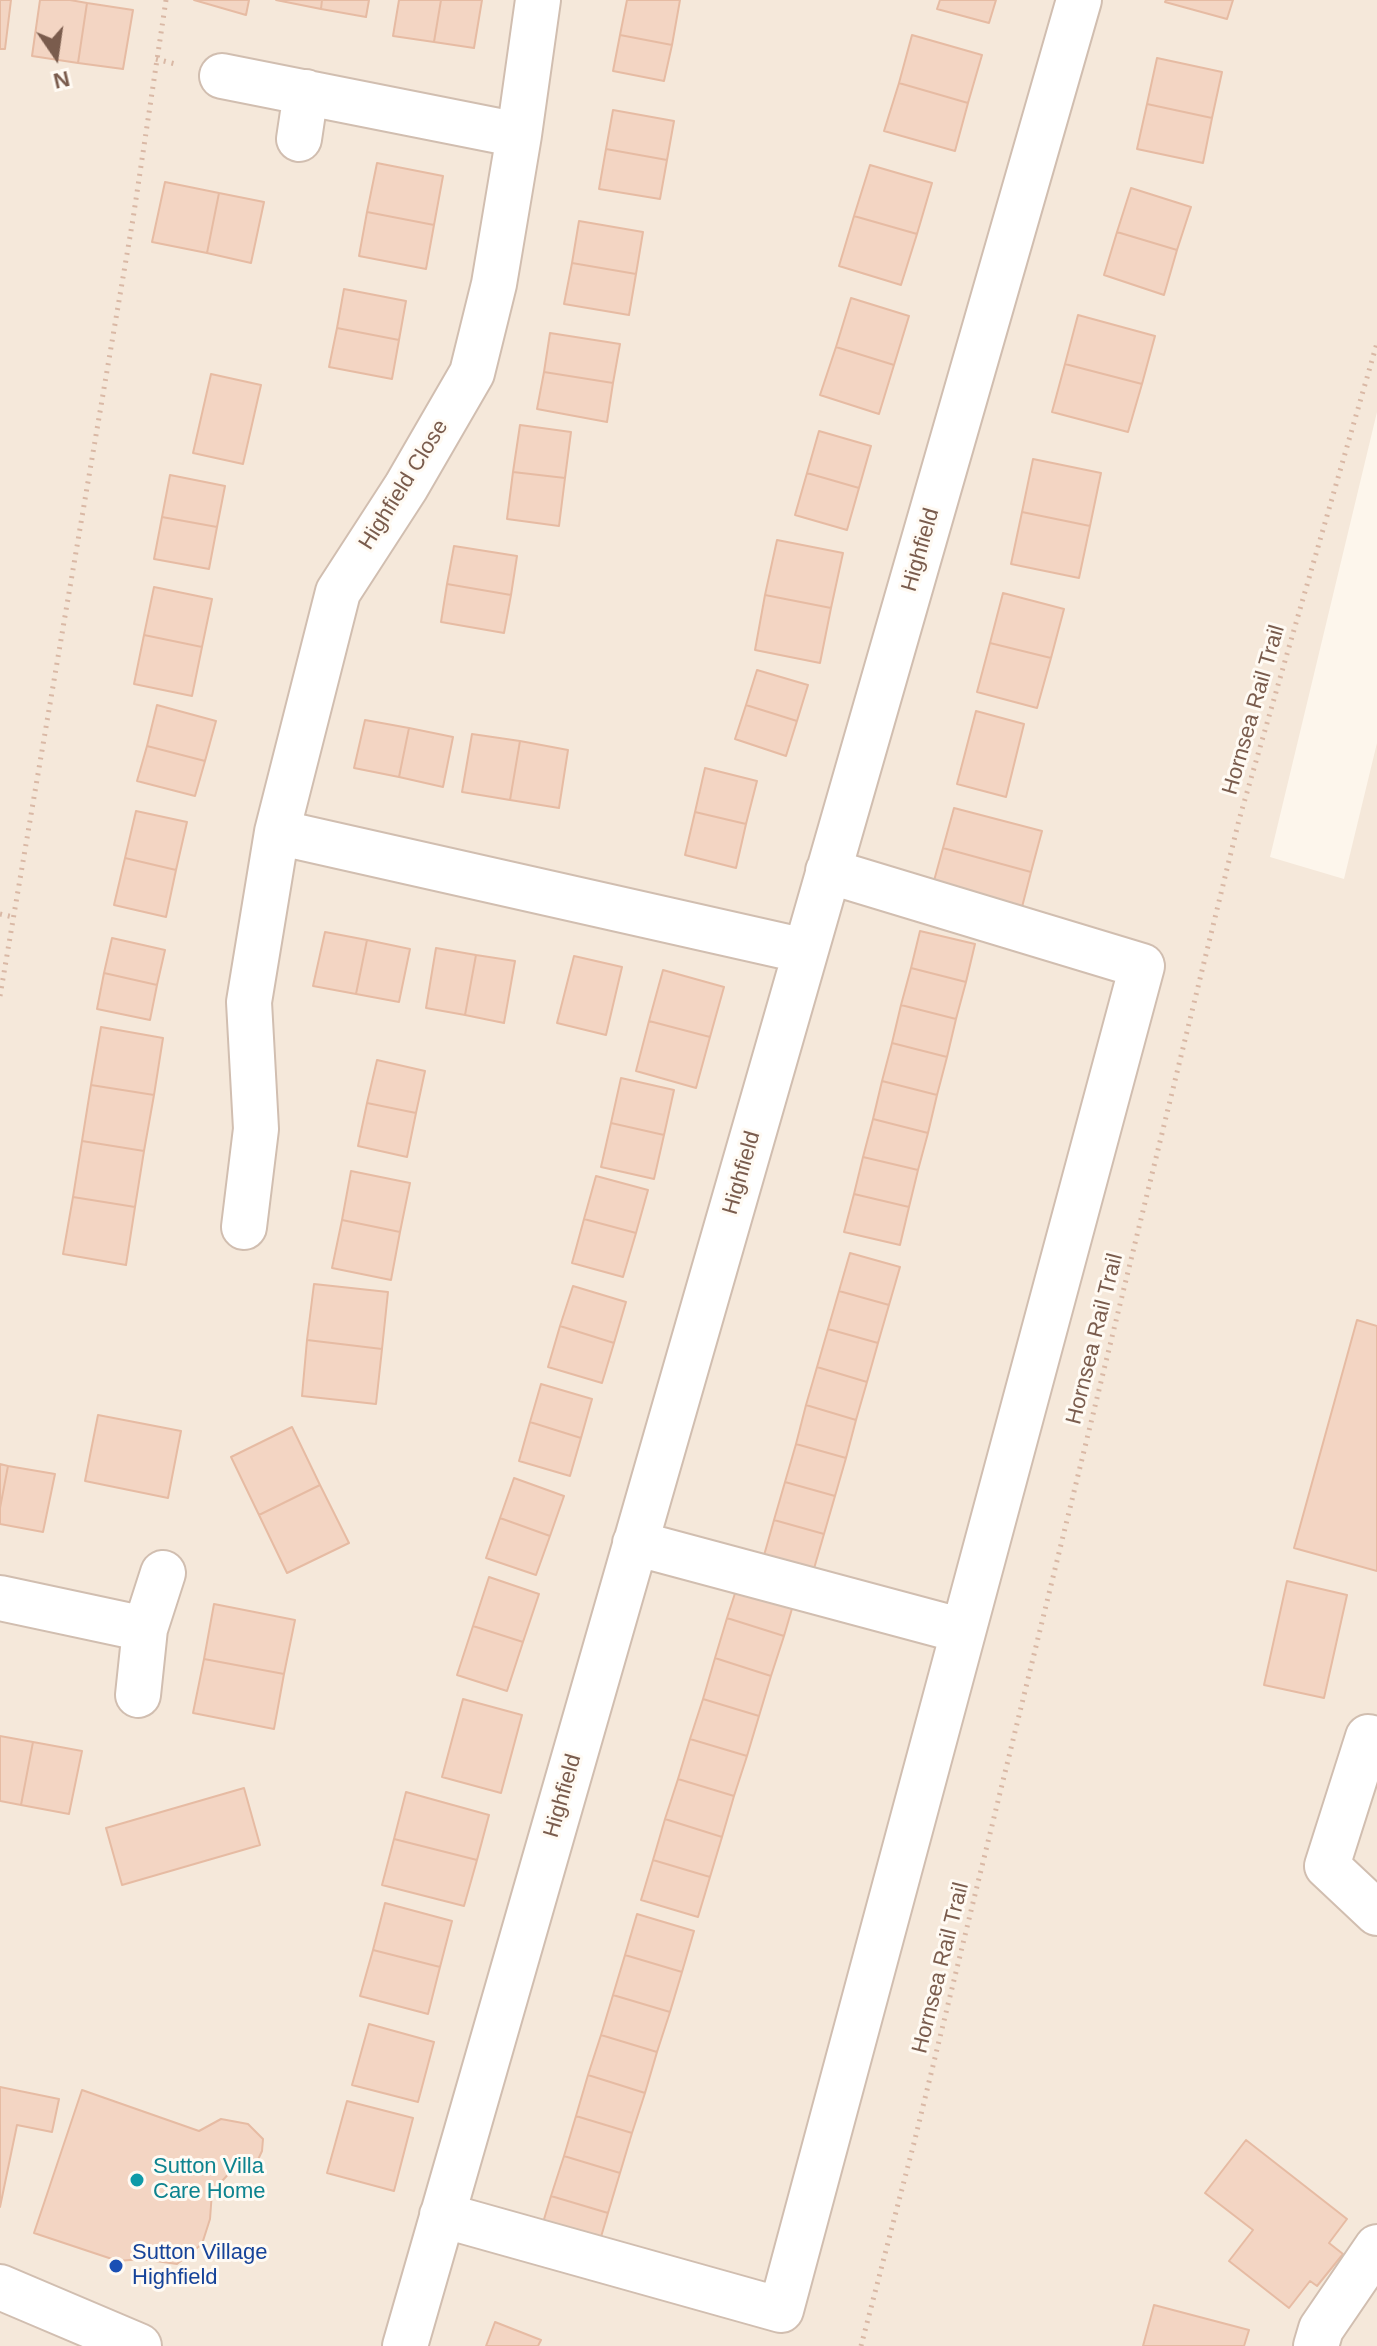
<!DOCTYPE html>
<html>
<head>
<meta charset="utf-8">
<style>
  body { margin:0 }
  #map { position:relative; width:1377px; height:2346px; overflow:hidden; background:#fdf6ec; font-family:Helvetica,sans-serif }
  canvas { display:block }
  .north { position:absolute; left:16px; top:16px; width:80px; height:80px; -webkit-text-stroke:6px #fffaf3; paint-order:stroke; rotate:167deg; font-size:22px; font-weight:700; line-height:32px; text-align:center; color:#7a5c4d }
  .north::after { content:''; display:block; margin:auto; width:28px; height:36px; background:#7a5c4d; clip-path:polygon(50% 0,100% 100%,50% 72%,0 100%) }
</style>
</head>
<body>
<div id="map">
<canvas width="1377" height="2346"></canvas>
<div class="north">N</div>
</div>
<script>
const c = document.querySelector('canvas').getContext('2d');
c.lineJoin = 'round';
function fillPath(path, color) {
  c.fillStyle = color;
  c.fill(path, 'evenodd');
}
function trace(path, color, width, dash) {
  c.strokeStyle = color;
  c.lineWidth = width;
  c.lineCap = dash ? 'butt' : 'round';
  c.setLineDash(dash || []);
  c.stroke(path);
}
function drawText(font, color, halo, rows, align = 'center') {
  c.font = font + ' Helvetica,sans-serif';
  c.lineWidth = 6;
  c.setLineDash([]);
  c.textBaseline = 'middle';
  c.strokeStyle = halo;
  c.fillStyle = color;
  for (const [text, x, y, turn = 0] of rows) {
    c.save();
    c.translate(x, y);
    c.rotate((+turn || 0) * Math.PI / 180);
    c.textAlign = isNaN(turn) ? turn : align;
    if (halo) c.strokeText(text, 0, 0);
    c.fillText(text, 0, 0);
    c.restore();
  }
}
const residential = new Path2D(`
  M0 0H1377V412L1270 857 1344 879 1377 743V2346H0Z`);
const building = new Path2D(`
  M0 0H11L5 49H0Z
  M40 0H70L87 3 78 63 32 56Z
  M194 0H249L246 15Z
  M276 0H322L321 9Z
  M322 0H369L366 17 321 9Z
  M399 0H441L434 42 393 36Z
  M441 0H482L474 48 434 42Z
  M627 0H680L672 45 620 35Z
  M940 0H996L989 23 937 9Z
  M1166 0H1233L1227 19 1165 2Z
  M87 3 133 10 123 69 78 63Z
  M620 35 672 45 664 81 613 71Z
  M912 35 982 55 968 103 899 83Z
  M1157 58 1222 72 1212 118 1147 104Z
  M899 83 968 103 955 151 884 131Z
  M1147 104 1212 118 1203 163 1137 149Z
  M613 110 674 121 667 160 606 149Z
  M606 149 667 160 660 199 599 189Z
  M377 163 443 176 434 225 367 212Z
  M870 165 932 183 917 234 854 216Z
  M165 182 219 193 207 253 152 242Z
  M1131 188 1191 207 1177 250 1117 232Z
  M219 193 264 202 251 263 207 253Z
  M367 212 434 225 426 269 359 256Z
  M854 216 917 234 901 285 839 266Z
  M579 221 643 232 636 274 572 263Z
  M1117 232 1177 250 1164 295 1104 275Z
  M572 263 636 274 629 315 564 304Z
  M344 289 406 301 399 340 337 328Z
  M851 298 909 316 894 365 836 347Z
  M1078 315 1155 336 1142 384 1065 364Z
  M337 328 399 340 392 379 329 367Z
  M550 333 620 344 613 383 544 372Z
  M836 347 894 365 879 414 820 395Z
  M1065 364 1142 384 1128 432 1052 412Z
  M544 372 613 383 607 422 537 409Z
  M211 374 261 385 243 464 193 453Z
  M520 425 571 432 565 478 513 472Z
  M819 431 871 446 859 488 807 473Z
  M1033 459 1101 473 1090 526 1022 512Z
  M513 472 565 478 559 526 507 519Z
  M807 473 859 488 847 530 795 515Z
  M170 475 225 486 217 527 162 517Z
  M1022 512 1090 526 1079 578 1011 564Z
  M162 517 217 527 209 569 154 559Z
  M777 540 843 553 831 608 765 595Z
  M454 546 517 556 511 595 447 584Z
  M447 584 511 595 504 633 441 622Z
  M154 587 212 599 202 647 144 635Z
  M1003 593 1064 609 1051 658 990 643Z
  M765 595 831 608 820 663 755 650Z
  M144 635 202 647 192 696 134 684Z
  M990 643 1051 658 1037 708 977 692Z
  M757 670 808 685 797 721 746 705Z
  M157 705 216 721 205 761 147 746Z
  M746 705 797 721 786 756 735 739Z
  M976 711 1024 724 1006 797 957 784Z
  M365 720 409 728 399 777 354 768Z
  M409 728 453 737 443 787 399 777Z
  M472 734 520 741 510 800 462 792Z
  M520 741 568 750 559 808 510 800Z
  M147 746 205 761 195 796 137 781Z
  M705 768 757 781 746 824 695 812Z
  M954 808 1042 831 1031 872 943 848Z
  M136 811 187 822 176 870 125 858Z
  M695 812 746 824 736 868 685 855Z
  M943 848 1031 872 1021 911 932 888Z
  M125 858 176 870 166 917 114 905Z
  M920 931 975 944 966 982 911 968Z
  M325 932 367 940 356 994 313 986Z
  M112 938 165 950 157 985 104 973Z
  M367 940 410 949 399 1002 356 994Z
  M436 948 476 955 465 1015 426 1008Z
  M476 955 515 961 504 1023 465 1015Z
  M574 956 622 967 606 1035 557 1023Z
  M911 968 966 982 956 1019 901 1005Z
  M663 970 724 987 710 1037 649 1021Z
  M104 973 157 985 150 1020 97 1009Z
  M901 1005 956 1019 947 1057 892 1043Z
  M649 1021 710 1037 696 1088 636 1071Z
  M101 1027 163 1038 154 1095 91 1085Z
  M892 1043 947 1057 937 1095 882 1081Z
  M377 1060 425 1071 416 1113 367 1103Z
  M621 1078 674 1090 664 1135 611 1123Z
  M882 1081 937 1095 928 1133 873 1119Z
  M91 1085 154 1095 144 1151 82 1141Z
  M367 1103 416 1113 407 1157 358 1146Z
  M873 1119 928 1133 918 1170 863 1157Z
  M611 1123 664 1135 654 1179 601 1167Z
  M82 1141 144 1151 135 1207 73 1197Z
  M863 1157 918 1170 909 1207 854 1194Z
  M351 1171 410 1183 400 1232 342 1220Z
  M596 1176 648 1190 636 1233 584 1219Z
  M854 1194 909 1207 900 1245 844 1232Z
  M73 1197 135 1207 126 1265 63 1254Z
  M584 1219 636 1233 623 1277 572 1263Z
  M342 1220 400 1232 391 1280 332 1268Z
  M850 1253 900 1267 889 1305 839 1291Z
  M314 1284 388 1292 382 1349 307 1340Z
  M573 1286 626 1302 614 1343 560 1326Z
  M839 1291 889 1305 878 1343 828 1329Z
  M1357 1320 1377 1326V1571L1294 1548Z
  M560 1326 614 1343 602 1383 548 1367Z
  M828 1329 878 1343 867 1382 817 1367Z
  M307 1340 382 1349 376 1404 302 1396Z
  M817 1367 867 1382 856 1420 806 1405Z
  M541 1384 592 1399 581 1438 530 1422Z
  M806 1405 856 1420 846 1458 796 1444Z
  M98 1415 181 1431 168 1498 85 1481Z
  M530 1422 581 1438 570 1476 519 1461Z
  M292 1427 320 1485 259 1515 231 1457Z
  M796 1444 846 1458 835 1496 785 1482Z
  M0 1464 8 1466 0 1508Z
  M8 1466 55 1474 43 1532 0 1524V1508Z
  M514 1478 564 1496 550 1536 500 1518Z
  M785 1482 835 1496 824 1534 774 1520Z
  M320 1485 349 1543 287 1573 259 1515Z
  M500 1518 550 1536 536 1575 486 1558Z
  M774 1520 824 1534 813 1572 763 1559Z
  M489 1577 539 1594 523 1642 473 1626Z
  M740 1578 796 1595 784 1636 727 1618Z
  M1287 1581 1347 1595 1324 1698 1264 1685Z
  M214 1604 295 1620 284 1674 204 1659Z
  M727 1618 784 1636 771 1676 715 1658Z
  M473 1626 523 1642 507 1691 457 1675Z
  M715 1658 771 1676 759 1716 703 1699Z
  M204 1659 284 1674 274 1729 193 1713Z
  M463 1699 522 1715 501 1793 442 1777Z
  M703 1699 759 1716 747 1756 690 1739Z
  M0 1736 33 1742 21 1805 0 1801Z
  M690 1739 747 1756 734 1796 678 1779Z
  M33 1742 82 1751 69 1814 21 1805Z
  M678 1779 734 1796 722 1837 665 1819Z
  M244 1788 260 1845 122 1885 106 1828Z
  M406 1792 489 1815 477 1860 394 1839Z
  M665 1819 722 1837 710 1877 653 1860Z
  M394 1839 477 1860 464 1906 382 1885Z
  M653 1860 710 1877 698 1917 641 1900Z
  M385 1903 452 1921 440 1967 373 1950Z
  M637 1914 694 1931 682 1972 625 1955Z
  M373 1950 440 1967 428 2014 360 1996Z
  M625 1955 682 1972 670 2012 613 1995Z
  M613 1995 670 2012 657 2052 601 2035Z
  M369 2024 434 2042 418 2102 352 2085Z
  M601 2035 657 2052 645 2093 588 2075Z
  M588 2075 645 2093 632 2133 576 2116Z
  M0 2087 59 2099 52 2132 17 2125 0 2207Z
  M82 2090 199 2131 221 2119 248 2124 263 2139 262 2151 256 2164 233 2169 212 2192 210 2219 202 2244 177 2264 142 2259 118 2261 34 2233Z
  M347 2101 413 2118 394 2191 327 2173Z
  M576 2116 632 2133 620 2173 564 2156Z
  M1246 2140 1347 2219 1329 2243 1343 2254 1317 2286 1310 2281 1289 2308 1229 2261 1253 2230 1205 2193Z
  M564 2156 620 2173 608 2213 551 2196Z
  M551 2196 608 2213 596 2254 539 2236Z
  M1154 2305 1249 2330 1244 2346H1143Z
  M495 2322 541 2340 538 2346H486Z`);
const path = new Path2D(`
  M156 59 179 65
  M0 914 13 917
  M0 996 133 219 166 0
  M861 2346 914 2143 1239 820 1377 343`);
const minor = new Path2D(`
  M222 76 519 135
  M299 139 306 92
  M277 832 805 951
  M244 1227 256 1129 249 1002 277 832 338 592 406 487 472 373 494 284 519 135 538 0
  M635 1543 963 1631
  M0 1598 145 1629 138 1695
  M145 1629 163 1573
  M1377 1739 1368 1737 1327 1866 1377 1913
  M442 2215 781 2310 1142 966 828 871
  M0 2287 139 2346
  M405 2346 1079 0
  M1316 2346 1321 2329 1377 2247`);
const markers = [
  [137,2180,8,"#0f9aa8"],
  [116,2266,8,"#1a4fb4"]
];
const streetNames = [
  ["Highfield Close",404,485,-58],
  ["Highfield",921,550,-74],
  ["Hornsea Rail Trail",1254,710,-74],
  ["Highfield",742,1173,-74],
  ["Hornsea Rail Trail",1095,1339,-76],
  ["Highfield",563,1796,-74],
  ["Hornsea Rail Trail",941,1968,-76]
];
const cultureNames = [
  ["Sutton Villa",153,2167],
  ["Care Home",153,2192]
];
const transitNames = [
  ["Sutton Village",132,2253],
  ["Highfield",132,2278]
];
fillPath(residential, '#f5e8da');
fillPath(building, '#f3d5c3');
trace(building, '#e6bba3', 2);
trace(minor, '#d1beb0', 48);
trace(path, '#d9b8a5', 5, [2, 6]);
trace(minor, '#fff', 44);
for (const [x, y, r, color] of markers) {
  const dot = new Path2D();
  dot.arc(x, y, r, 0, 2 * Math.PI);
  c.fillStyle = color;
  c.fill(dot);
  trace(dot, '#fffaf3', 3);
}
drawText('22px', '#7a5c4d', '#fffaf3', streetNames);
drawText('22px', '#0d838f', '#fffaf3', cultureNames, 'left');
drawText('22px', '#164399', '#fffaf3', transitNames, 'left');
</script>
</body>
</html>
